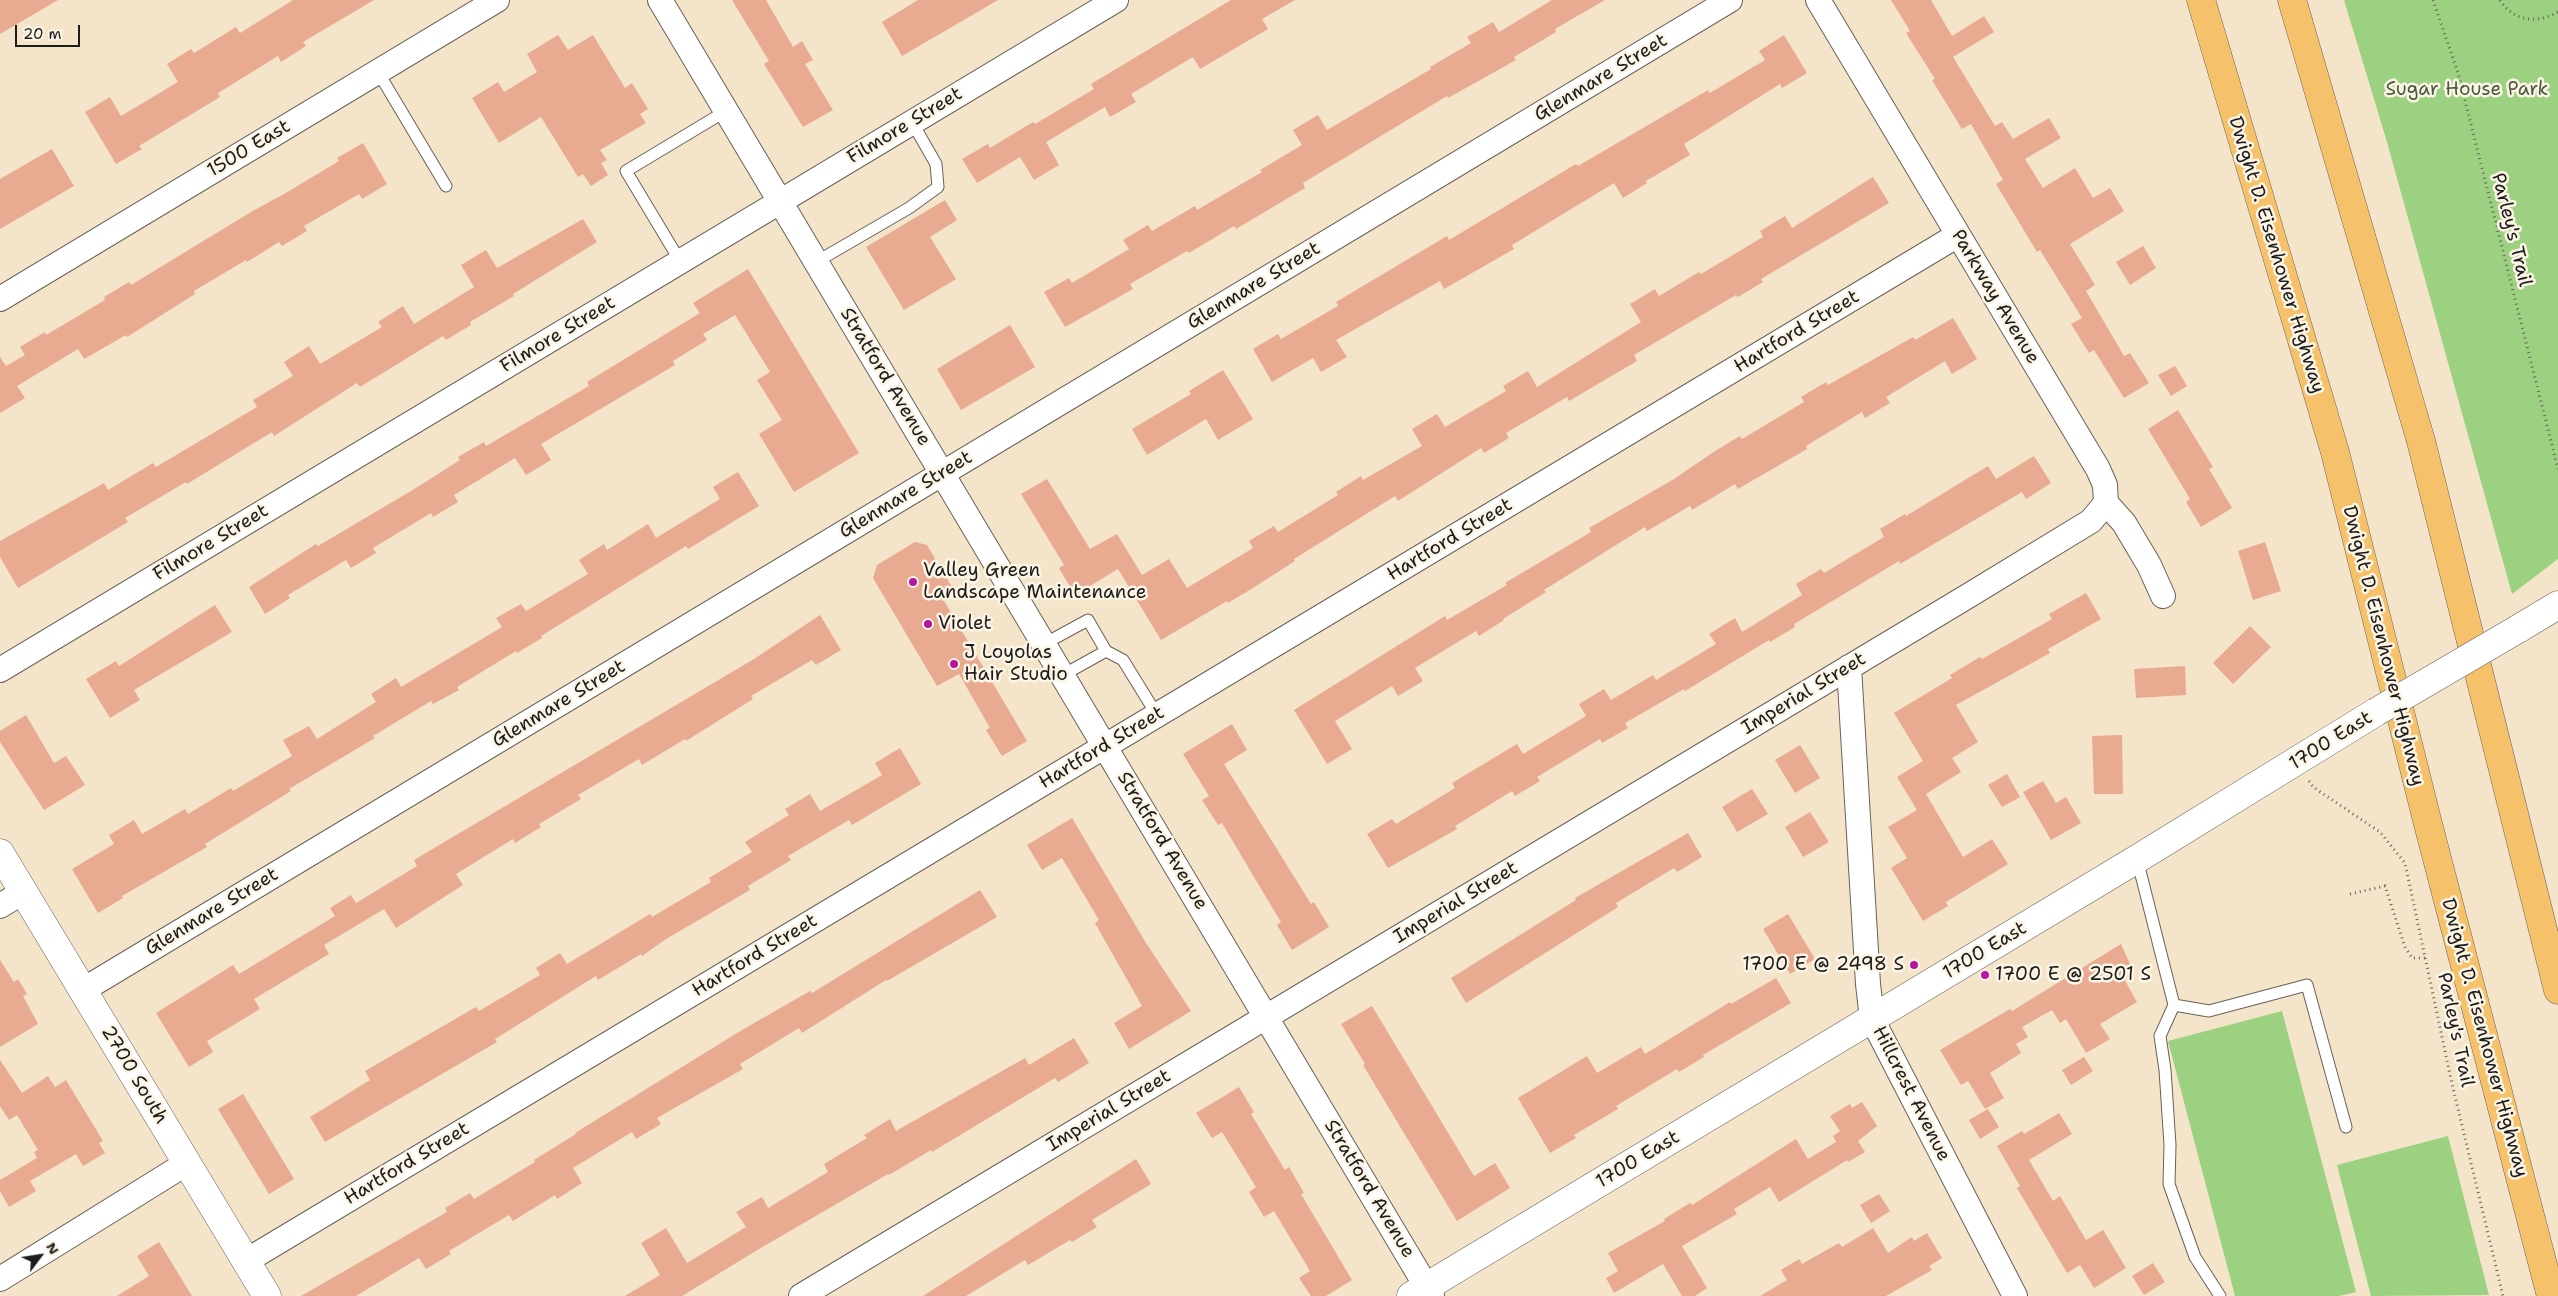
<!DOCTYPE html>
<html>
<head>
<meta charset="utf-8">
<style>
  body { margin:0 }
  #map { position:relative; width:2558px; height:1296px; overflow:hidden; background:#f4e4c9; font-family:"Shantell Sans",sans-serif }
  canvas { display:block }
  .north { position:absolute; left:15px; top:1231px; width:50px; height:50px; -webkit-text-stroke:4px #fcf5e5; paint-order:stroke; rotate:59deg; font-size:14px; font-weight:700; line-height:20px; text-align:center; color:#1c1c1c }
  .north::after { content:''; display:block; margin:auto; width:18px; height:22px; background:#1c1c1c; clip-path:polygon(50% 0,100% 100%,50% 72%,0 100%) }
  .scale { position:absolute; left:15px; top:25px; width:65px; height:22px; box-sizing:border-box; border:2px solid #1c1c1c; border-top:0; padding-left:6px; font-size:15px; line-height:18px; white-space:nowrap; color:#1c1c1c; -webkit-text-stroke:4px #fcf5e5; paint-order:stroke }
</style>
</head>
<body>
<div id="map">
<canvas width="2558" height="1296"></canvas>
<div class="north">N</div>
<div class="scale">20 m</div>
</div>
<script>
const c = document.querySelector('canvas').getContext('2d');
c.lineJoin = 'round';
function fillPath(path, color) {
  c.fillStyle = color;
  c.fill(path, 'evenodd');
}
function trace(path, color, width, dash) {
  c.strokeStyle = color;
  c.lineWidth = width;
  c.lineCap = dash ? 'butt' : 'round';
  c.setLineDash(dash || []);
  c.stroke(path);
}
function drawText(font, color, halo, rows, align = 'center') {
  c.font = font + ' "Shantell Sans",sans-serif';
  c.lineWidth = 5;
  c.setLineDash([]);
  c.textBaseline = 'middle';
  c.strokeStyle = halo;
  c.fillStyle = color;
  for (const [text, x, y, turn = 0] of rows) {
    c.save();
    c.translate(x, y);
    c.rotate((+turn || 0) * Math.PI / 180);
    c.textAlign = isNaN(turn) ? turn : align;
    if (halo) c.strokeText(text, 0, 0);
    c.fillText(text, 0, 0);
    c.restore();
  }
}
const green = new Path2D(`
  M2344 0H2558V559L2512 594 2387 142Z
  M2282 1011 2356 1292 2339 1296H2235L2168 1041Z
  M2448 1136 2489 1295 2371 1296 2337 1165Z`);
const building = new Path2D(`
  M0 0H58L0 34Z
  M293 0H374L303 42 306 46 281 62 278 56 218 93 220 97 139 146 142 149 116 164 85 112 110 97 121 116 178 82 167 64 191 49 194 53 236 27 240 33Z
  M732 0H766L793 47 802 41 813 60 805 64 833 110 803 127 764 64 769 61Z
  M918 0H998L902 56 882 22Z
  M1231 0H1295L1262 19 1268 29 1200 69 1193 57 1131 94 1136 102 1110 117 1105 107 1046 142 1059 165 1034 180 1020 157 977 183 962 159 988 144 990 148 1033 122 1035 124 1094 89 1091 84Z
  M1552 0H1605L1555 29 1556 32 1514 57 1516 60 1448 98 1447 96 1303 183 1305 188 1236 229 1234 226 1189 253 1187 251 1130 284 1133 289 1065 327 1044 292 1069 278 1072 283 1129 249 1123 240 1148 225 1152 231 1195 206 1197 210 1262 172 1260 170 1302 145 1293 130 1318 115 1327 130 1431 69 1430 67 1471 43 1467 37 1493 22 1499 32Z
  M1891 0H1931L1952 36 1984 16 1994 32 1953 57 1995 126 2002 122 2013 139 2049 118 2061 138 2025 159 2043 188 2075 168 2093 198 2110 188 2124 211 2070 244 2095 285 2086 291 2124 356 2130 353 2149 383 2124 398 2094 350 2089 353 2071 324 2082 318 2040 250 2037 252 1996 184 2003 180 1971 124 1962 129 1932 80 1935 79 1906 33 1910 31Z
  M558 35 568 50 593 35 625 88 632 83 648 109 640 114 646 123 600 150 607 160 601 163 608 175 591 186 583 174 578 177 541 117 499 143 472 98 498 82 504 92 537 72 527 54Z
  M1784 35 1807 73 1782 88 1780 84 1684 144 1690 155 1646 181 1647 183 1623 198 1614 183 1512 245 1514 249 1444 289 1440 281 1336 340 1347 357 1321 372 1313 358 1272 382 1253 349 1278 334 1281 339 1338 306 1336 302 1447 236 1449 240 1576 164 1578 166 1708 90 1710 93 1765 60 1759 51Z
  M363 143 387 184 362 199 359 194 304 226 307 231 282 246 279 242 247 262 246 260 194 291 195 294 127 337 126 335 84 359 78 349 17 386 25 398 0 413V357L6 366 25 355 20 347 45 332 46 335 105 300 104 297 129 282 131 285 251 212 284 194 339 161 337 158Z
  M52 149 74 186 0 229V179Z
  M1873 177 1889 203 1761 279 1763 282 1738 297 1736 295 1634 355 1637 361 1569 401 1567 397 1506 433 1509 438 1484 453 1481 448 1398 501 1395 496 1294 559 1295 561 1253 588 1228 603 1227 601 1161 640 1118 569 1075 595 1059 568 1064 565 1021 494 1047 479 1090 549 1117 534 1142 575 1169 559 1187 588 1253 548 1249 541 1274 526 1278 532 1338 495 1336 492 1361 476 1363 480 1422 446 1412 429 1437 414 1445 427 1506 391 1503 386 1528 371 1537 387 1641 322 1630 304 1655 289 1659 296 1699 272 1701 274 1763 237 1760 231 1785 216 1792 228Z
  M945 200 957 220 930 237 956 279 904 310 866 247Z
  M583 219 597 242 513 294 514 296 470 322 471 325 446 340 443 336 360 387 357 383 274 436 272 432 187 484 186 482 125 518 128 522 18 588 0 557V541L104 483 108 490 153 463 156 467 257 407 253 400 293 376 284 362 309 346 320 364 382 327 378 322 403 306 414 324 474 287 461 265 486 250 497 268Z
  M2143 246 2156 268 2130 285 2116 262Z
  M748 269 859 453 794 492 759 434 782 420 757 380 770 372 735 315 703 334 707 340 673 361 675 365 541 444 551 460 526 475 515 458 454 495 458 502 433 517 431 513 373 548 376 553 351 568 346 560 288 595 290 598 265 614 249 587 316 544 318 546 416 488 460 460 458 457 484 442 486 446 589 386 587 382 700 313 693 303Z
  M1953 318 1977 359 1952 374 1945 361 1886 397 1890 403 1865 418 1862 412 1806 446 1807 449 1738 489 1735 484 1692 510 1690 506 1647 531 1645 527 1544 590 1546 592 1503 619 1504 620 1479 636 1476 631 1415 668 1423 681 1398 696 1392 686 1335 721 1352 749 1327 764 1294 710 1445 616 1447 620 1507 585 1505 583 1591 532 1589 528 1674 479 1715 451 1740 436 1742 439 1804 402 1801 397 1826 382 1828 385 1913 337 1915 340Z
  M1010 325 1035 367 961 410 937 369Z
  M2175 366 2187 386 2171 396 2158 375Z
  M1223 370 1253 419 1218 440 1206 419 1147 455 1132 429 1191 394 1189 391Z
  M2178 410 2213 467 2209 469 2232 508 2201 527 2186 502 2190 499 2148 429Z
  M2034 456 2051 483 2026 499 2022 492 1900 564 1899 561 1794 624 1795 627 1770 642 1769 640 1685 691 1684 689 1625 723 1628 728 1602 743 1600 739 1537 777 1540 781 1515 796 1512 791 1455 826 1457 829 1388 868 1367 834 1392 819 1396 824 1455 788 1452 783 1517 744 1523 754 1586 716 1579 704 1604 689 1611 700 1653 675 1656 680 1716 644 1709 634 1735 618 1742 632 1802 595 1796 584 1821 569 1824 573 1884 537 1880 529 1905 514 1906 516 1988 466 1996 479Z
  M738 472 759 506 688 549 686 546 541 636 542 638 517 653 516 651 457 687 459 690 433 704 431 701 373 736 375 738 289 789 291 791 205 844 207 847 122 896 123 898 98 913 72 869 114 844 109 835 134 820 142 834 185 809 188 814 231 788 233 791 292 756 283 740 309 726 317 739 376 702 371 694 396 678 401 687 502 627 496 618 521 604 526 611 588 574 579 560 604 544 607 550 648 524 656 538 720 499 713 487Z
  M915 542 927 545 952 587 940 594 1027 741 1002 756 986 730 990 728 959 674 937 686 873 578 877 565Z
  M2265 542 2281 591 2253 600 2238 551Z
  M2086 593 2101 619 2048 649 2050 653 1956 705 1978 742 1952 758 1961 772 1926 794 1963 857 1992 839 2008 864 1946 902 1948 906 1923 921 1891 868 1907 858 1888 827 1917 810 1897 777 1923 761 1894 713 1952 678 1950 675 1980 657 1982 659 2052 619 2049 614Z
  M215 605 232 632 134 690 140 700 110 718 86 679 116 661 119 666Z
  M820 615 841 650 816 665 812 660 751 696 753 699 686 741 685 739 642 765 639 759 578 795 581 799 539 824 541 827 515 843 513 839 456 874 463 885 396 928 384 909 324 945 329 954 254 999 260 1009 207 1041 213 1052 189 1067 156 1013 233 965 239 974 335 916 330 908 351 895 356 903 417 866 414 860 754 659Z
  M2250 626 2271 647 2233 684 2213 663Z
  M2185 666 2186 695 2136 698 2134 669Z
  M26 715 54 763 66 756 85 785 44 810 0 742V731Z
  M1232 724 1247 750 1224 764 1311 904 1314 902 1329 927 1292 950 1277 925 1281 922 1254 877 1222 823 1218 825 1202 800 1209 796 1183 754Z
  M2122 735 2123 794H2094L2092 736Z
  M1800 745 1820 778 1795 793 1775 760Z
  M900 748 921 784 852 825 849 820 788 856 791 860 748 886 750 890 666 939 642 956 641 954 598 980 596 976 495 1039 497 1042 325 1142 310 1117 370 1080 365 1071 476 1007 479 1011 540 975 536 968 560 953 567 964 650 914 652 917 711 882 709 878 752 852 745 842 789 815 785 809 810 794 820 811 882 775 875 763Z
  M2007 774 2020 797 2002 807 1988 785Z
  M2043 781 2056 803 2066 797 2081 823 2051 840 2023 792Z
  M1752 789 1768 814 1737 832 1722 807Z
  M1810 812 1829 842 1803 857 1785 827Z
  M1072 818 1146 943 1191 1011 1129 1049 1114 1023 1142 1006 1095 923 1099 920 1062 858 1042 870 1027 845Z
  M1688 833 1702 857 1677 872 1674 868 1616 903 1618 907 1466 1003 1451 978 1576 900 1575 898Z
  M980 890 997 917 887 981 886 980 802 1033 799 1028 740 1064 743 1069 657 1118 661 1124 636 1139 632 1132 573 1168 582 1183 557 1199 555 1195 513 1221 509 1215 449 1251 451 1254 426 1269 419 1258 356 1296H301L447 1212 445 1208 470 1193 474 1199 535 1162 534 1160 576 1134 575 1133 742 1030 810 991 812 993Z
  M1788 914 1815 959 1790 974 1763 929Z
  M2121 944 2134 973 2124 979 2137 1002 2100 1024 2110 1039 2086 1053 2066 1019 2060 1023 2052 1010 2022 1027 2028 1037 2016 1044 2021 1053 1990 1073 2004 1098 1985 1109 1968 1081 1961 1085 1940 1050 2010 1009 2012 1011Z
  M0 960 14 982 18 979 27 994 23 996 38 1024 0 1047Z
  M1776 978 1791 1003 1703 1055 1704 1057 1679 1072 1677 1069 1616 1106 1618 1109 1574 1135 1576 1138 1550 1153 1518 1098 1587 1056 1597 1073 1641 1047 1645 1054 1730 1002 1731 1004Z
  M1372 1006 1474 1176 1495 1163 1510 1188 1457 1221 1363 1065 1365 1064 1341 1024Z
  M1074 1038 1089 1063 1058 1082 1055 1078 932 1152 931 1150 889 1175 888 1174 759 1249 682 1296H625L660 1275 641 1243 666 1228 687 1263 746 1227 736 1212 762 1197 768 1208 828 1172 824 1164 867 1138 864 1135 890 1119 896 1131 1025 1058 1029 1065Z
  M2084 1057 2093 1071 2071 1085 2062 1070Z
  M0 1060 22 1093 48 1076 55 1087 66 1080 103 1141 99 1143 105 1153 83 1166 76 1154 30 1181 36 1191 9 1207 0 1191V1180L37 1158 34 1152 38 1150 17 1115 9 1120 0 1106Z
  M1239 1087 1254 1112 1251 1114 1285 1170 1289 1167 1304 1193 1301 1194 1352 1280 1326 1296H1311L1299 1278 1310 1271 1274 1211 1264 1217 1249 1192 1256 1187 1222 1132 1212 1138 1196 1113Z
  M243 1094 294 1179 269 1194 218 1109Z
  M1862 1102 1877 1126 1858 1141 1865 1152 1848 1162 1847 1160 1779 1202 1770 1187 1734 1209 1737 1214 1682 1246 1707 1288 1695 1296H1682L1663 1264 1614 1293 1606 1278 1618 1271 1608 1253 1665 1221 1664 1219 1690 1203 1692 1205 1796 1139 1808 1159 1836 1142 1833 1136 1840 1131 1830 1116 1850 1104 1852 1108Z
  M1988 1109 1999 1127 1980 1139 1969 1120Z
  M2059 1113 2072 1134 2029 1160 2053 1201 2060 1196 2086 1240 2103 1230 2126 1268 2094 1288 2080 1265 2067 1273 2017 1188 2020 1186 1997 1146 2022 1131 2024 1134Z
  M1136 1159 1151 1184 1092 1220 1097 1227 1072 1242 1070 1240 1028 1265 1025 1260 966 1296H923Z
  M1879 1194 1890 1211 1871 1223 1860 1205Z
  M1873 1228 1888 1253 1912 1237 1914 1241 1927 1233 1942 1258 1929 1266 1932 1270 1886 1296H1760L1787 1280 1781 1270 1799 1259 1802 1264 1839 1243 1842 1247Z
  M159 1242 192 1296H117L149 1276 137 1256Z
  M2153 1263 2165 1282 2144 1295 2132 1276Z`);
const path = new Path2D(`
  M2433 0 2458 73 2558 469
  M2500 0C2514 22 2537 24 2558 12
  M2309 781 2313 787 2380 832 2405 863 2452 1084 2503 1296
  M2350 894 2385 886 2405 947 2412 958H2425`);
const service = new Path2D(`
  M378 72 446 186
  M680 261 626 171 726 111
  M816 262 909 208 938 187 936 164 912 122
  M1044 644 1088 620 1106 651 1063 675
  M1106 651 1123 660 1157 715
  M2137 859 2174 1005 2209 1011 2307 985 2346 1127
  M2174 1005 2160 1036 2165 1070 2170 1145 2169 1184 2195 1257 2220 1296`);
const minor = new Path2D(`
  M660 0 1432 1296
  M1818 0 2098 469 2105 485 2106 503 2124 523 2149 565 2163 596
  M0 299 497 0
  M1849 667 1868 984 1872 1019 2015 1296
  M0 670 1116 0
  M0 906 23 892
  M83 990 1730 0
  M246 1261 1958 235
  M0 1279 187 1163
  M801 1296 1963 599 2091 521 2106 503`);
const tertiary = new Path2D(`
  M2518 629 2558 605
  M0 853 267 1296
  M1411 1296 2137 859 2376 712`);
const motorway = new Path2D(`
  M2201 0 2335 452 2427 820 2551 1296
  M2292 0 2421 441 2558 990`);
const tertiaryBridge = new Path2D(`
  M2376 712 2518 629`);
const markers = [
  [913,582,5,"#b5179e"],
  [928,624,5,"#b5179e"],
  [954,664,5,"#b5179e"],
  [1914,965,5,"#b5179e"],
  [1985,975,5,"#b5179e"]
];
const streetNames = [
  ["Glenmare Street",1601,78,-31],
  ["Filmore Street",905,126,-31],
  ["1500 East",249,149,-31],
  ["Parley's Trail",2511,230,76],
  ["Dwight D. Eisenhower Highway",2276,255,73],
  ["Glenmare Street",1254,286,-31],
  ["Parkway Avenue",1995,297,59],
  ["Hartford Street",1797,332,-31],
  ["Filmore Street",558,335,-31],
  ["Stratford Avenue",885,377,59],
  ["Glenmare Street",906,495,-31],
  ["Hartford Street",1450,540,-31],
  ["Filmore Street",211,543,-31],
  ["Dwight D. Eisenhower Highway",2383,646,76],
  ["Imperial Street",1804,694,-31],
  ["Glenmare Street",559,704,-31],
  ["1700 East",2331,741,-32],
  ["Hartford Street",1102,748,-31],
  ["Stratford Avenue",1162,841,59],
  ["Imperial Street",1456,903,-31],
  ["Glenmare Street",212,912,-31],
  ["1700 East",1985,951,-31],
  ["Hartford Street",755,956,-31],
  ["Parley's Trail",2455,1030,78],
  ["Dwight D. Eisenhower Highway",2484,1038,75],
  ["2700 South",134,1075,59],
  ["Hillcrest Avenue",1911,1094,63],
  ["Imperial Street",1109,1111,-31],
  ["1700 East",1638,1160,-31],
  ["Hartford Street",407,1164,-31],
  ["Stratford Avenue",1369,1189,59]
];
const parkNames = [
  ["Sugar House Park",2467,90]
];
const poiNames = [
  ["Valley Green",923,571],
  ["Landscape Maintenance",923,593],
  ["Violet",938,624],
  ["J Loyolas",964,653],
  ["Hair Studio",964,675],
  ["1700 E @ 2498 S",1904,965,"right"],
  ["1700 E @ 2501 S",1995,975]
];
fillPath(green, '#9cd182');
fillPath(building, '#e8aa91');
trace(service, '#686259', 13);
trace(minor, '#686259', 26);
trace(tertiary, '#686259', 29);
trace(motorway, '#686259', 29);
trace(path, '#686259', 3, [1, 4]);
trace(service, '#fff', 11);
trace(minor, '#fff', 24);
trace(tertiary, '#fff', 28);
trace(motorway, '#f5c16b', 28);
trace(tertiaryBridge, '#686259', 29, []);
trace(tertiaryBridge, '#fff', 28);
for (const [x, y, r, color] of markers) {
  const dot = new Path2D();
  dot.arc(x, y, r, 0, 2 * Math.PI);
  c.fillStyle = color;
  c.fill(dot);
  trace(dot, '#fcf5e5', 2);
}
drawText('19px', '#1c1c1c', '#fcf5e5', streetNames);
drawText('19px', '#495b40', '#fcf5e5', parkNames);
drawText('19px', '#1c1c1c', '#fcf5e5', poiNames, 'left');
</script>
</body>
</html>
